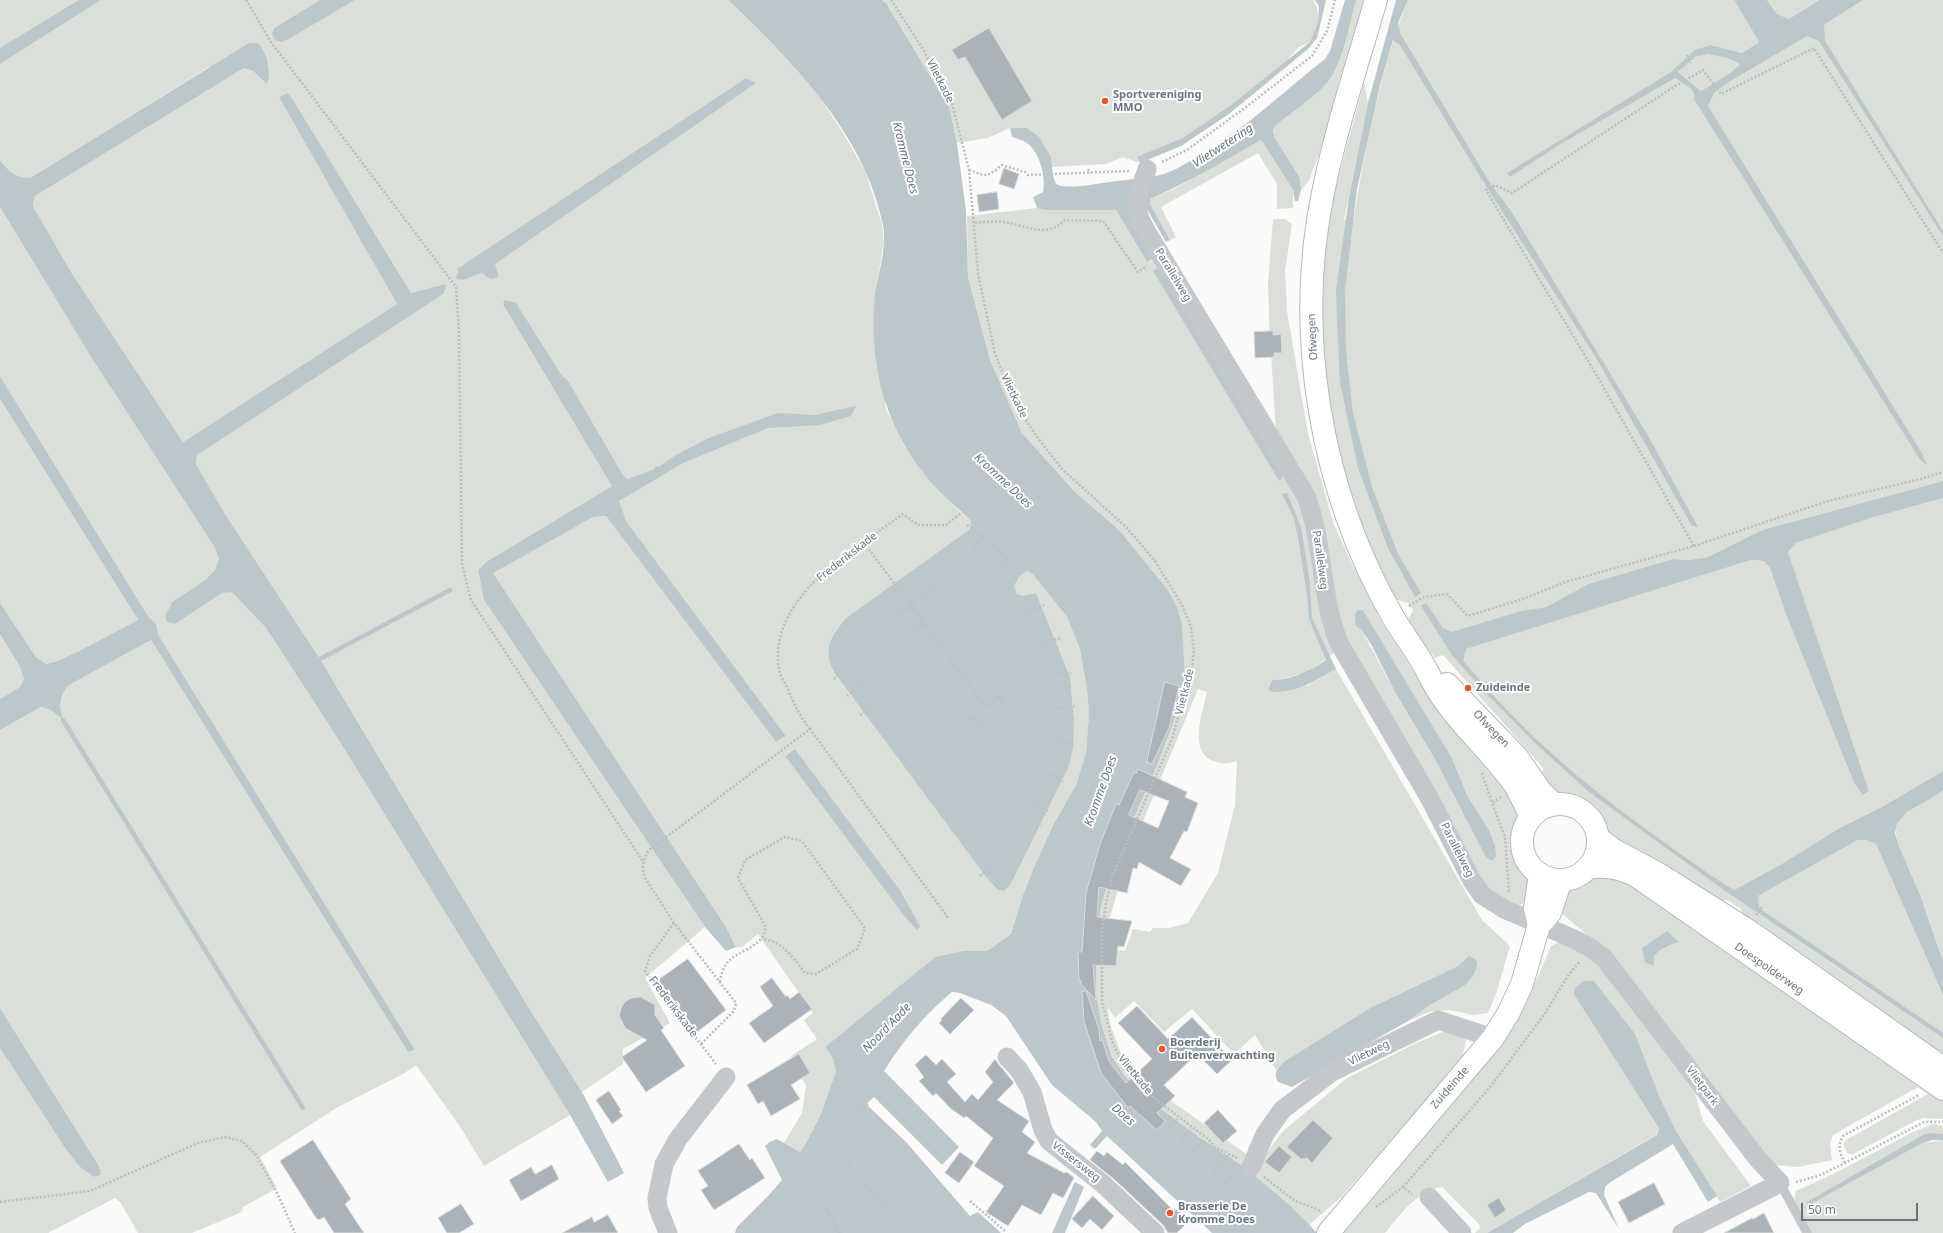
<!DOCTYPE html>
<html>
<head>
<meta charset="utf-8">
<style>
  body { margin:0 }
  #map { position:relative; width:1943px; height:1233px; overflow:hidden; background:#fafaf8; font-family:"Noto Sans",sans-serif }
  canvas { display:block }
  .scale { position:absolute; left:1801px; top:1203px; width:117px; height:18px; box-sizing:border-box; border:2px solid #657683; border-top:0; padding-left:5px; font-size:12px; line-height:14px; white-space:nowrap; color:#657683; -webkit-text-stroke:3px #fff; paint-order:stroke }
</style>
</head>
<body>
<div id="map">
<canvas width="1943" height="1233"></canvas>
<div class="scale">50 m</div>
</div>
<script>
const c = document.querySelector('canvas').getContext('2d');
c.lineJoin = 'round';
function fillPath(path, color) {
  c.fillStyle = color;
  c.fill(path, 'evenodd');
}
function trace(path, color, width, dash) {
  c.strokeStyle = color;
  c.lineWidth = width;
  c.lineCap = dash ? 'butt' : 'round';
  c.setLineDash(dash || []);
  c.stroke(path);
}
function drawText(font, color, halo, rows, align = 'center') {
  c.font = font + ' "Noto Sans",sans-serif';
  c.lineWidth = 4;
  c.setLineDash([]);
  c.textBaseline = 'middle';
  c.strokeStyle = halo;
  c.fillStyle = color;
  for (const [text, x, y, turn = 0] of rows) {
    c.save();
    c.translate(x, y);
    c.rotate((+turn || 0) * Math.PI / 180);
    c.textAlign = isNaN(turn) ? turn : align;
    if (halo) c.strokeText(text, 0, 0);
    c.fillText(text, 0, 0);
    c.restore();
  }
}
const green = new Path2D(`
  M0 0H83L0 49Z
  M101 0H320L274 28 272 34 276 41 282 42 355 0H728L796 67 817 93 843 133 865 171 882 224 884 240 874 303 886 409 905 446 926 476 957 509 971 521 970 529 846 618C824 641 830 646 836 675L986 877 998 890 1004 891 1074 718 1070 677 1036 593 1023 597 1017 594 1014 586 1019 577 1027 571 1033 573 1067 617 1080 649 1087 689 1089 713 1086 753 1076 785 1053 825 1035 865 1023 895 1011 934 987 951H963L935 957 825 1047 833 1058 836 1071 821 1114 805 1145 800 1152 784 1143 802 1113 806 1086 791 1056 817 1039 804 1020 813 1013 758 934 742 947H736L726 927 492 572 593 517 606 516 776 742 786 736 626 521 612 486 486 562 478 570 484 600 705 927 645 978 670 1023 623 1049V1064L582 1092 527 1005 320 659 225 514 196 464 197 455 445 284 411 293 295 103 280 97 397 304 183 442 71 272 33 206 35 196 244 68 253 71 264 83 269 63 209 67 30 178 20 177 11 173 0 160V64ZM746 78 755 83 494 264 498 277 482 273 463 280 458 269ZM560 373 569 382 623 475 628 478 612 485 563 402ZM795 749 900 890 920 926 894 902 785 756Z
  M882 0H1313L1317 8 1319 22 1310 42 1299 47 1267 83 1220 119 1173 148 1137 162 1123 157 1106 164 1052 167 1051 157 1027 128H1010L988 138 957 143 949 107 886 3Z
  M1356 0H1365L1327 135 1308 182 1301 190 1300 178 1275 138 1273 132 1276 125C1291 113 1323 92 1332 76 1345 54 1349 25 1356 0Z
  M1408 0H1734L1759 42 1742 53 1711 45 1671 72 1675 78 1691 89 1695 96 1708 106 1714 93 1725 76 1701 91 1678 72C1683 67 1689 60 1695 57 1709 51 1728 55 1740 64L1727 75 1807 36 1863 0H1943V481L1762 530 1708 557 1689 560 1673 559 1588 584 1546 607 1521 611 1466 649 1751 560 1764 561 1770 568 1785 612 1854 783 1863 795 1869 791 1788 552 1796 543 1871 518 1943 498V771L1880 808 1838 829 1780 865 1728 893 1887 1001 1765 912 1759 907 1758 896 1858 840H1866L1876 844 1943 995V1062L1743 923 1741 909 1727 900 1713 903 1610 837 1597 813 1582 800 1557 793 1536 776 1544 769 1443 655 1435 658 1408 621 1413 610 1408 603 1395 599 1353 509 1325 400 1321 266 1329 212 1364 83 1368 103 1344 220 1354 218C1358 188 1364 159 1370 130 1380 86 1391 42 1408 0Z
  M1767 0H1819L1789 19 1777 14Z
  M1260 140 1262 141 1293 190V208L1277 209V184L1258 153 1161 207 1176 237 1170 240 1150 204V199L1176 188Z
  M0 207 91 357 215 548 219 559 215 570 205 580 172 602 165 616 175 624 222 593 232 591 266 628 340 742 570 1115 484 1166 461 1128 416 1065 403 1074 338 1107 260 1157 277 1188 243 1207 242 1212 192 1233H138L120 1202 115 1198 48 1233H0V1048L65 1148 80 1167 94 1177 101 1175 99 1166 0 1008V730L41 707 51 710 62 719C60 705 59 696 69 685L151 640 408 1052 415 1050 159 636 156 624 148 616 0 376Z
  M1037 208 1046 210H1116L1147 262 1155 257 1159 267 1153 271 1279 481 1281 468 1301 497 1336 651 1308 672 1278 680H1272L1268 689 1307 686 1336 669 1482 920 1510 946 1496 994 1488 1013 1473 1015 1450 1010 1432 1011 1408 1021 1430 1005 1469 956 1458 966 1370 1008 1285 1061 1276 1070 1255 1035 1234 1054 1192 1009 1164 1032 1134 1001 1115 1018 1108 1008 1110 1024 1123 1059 1140 1079 1259 1163 1283 1131 1347 1078 1412 1045 1445 1031 1458 1032 1466 1040 1462 1059 1342 1196 1309 1225 1291 1206 1243 1166 1196 1135 1139 1092 1124 1075 1111 1055 1102 1026 1096 994V941L1101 906 1114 863 1157 766 1179 707 1185 677 1182 624 1168 590 1119 530 1075 492 1022 433 990 360 968 277 967 216ZM1198 689 1207 692C1202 715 1185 759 1222 763 1227 764 1233 762 1237 761L1235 805 1218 873 1188 923 1169 928H1153L1150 932 1133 929 1125 951 1106 948 1107 928 1126 862Z
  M1273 219H1285L1292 224 1285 271 1287 311 1308 434 1334 525 1353 566 1381 621 1409 665 1455 727 1515 794 1522 817 1516 838 1519 855 1529 876 1526 902 1515 907 1481 885 1351 652 1276 434 1269 320 1268 283ZM1363 610 1452 758 1468 797 1489 830 1492 861 1486 856 1436 761 1395 692 1361 629Z
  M0 399 138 620 77 652 57 661 46 664 36 657 0 603Z
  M0 634 20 667 24 679 20 687 0 699Z
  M1943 791V961C1936 940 1929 918 1921 897 1914 879 1891 843 1897 825 1901 811 1931 798 1943 791Z
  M1593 873 1624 876 1943 1099V1119L1923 1118 1915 1121 1853 1154H1848L1844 1147V1143L1846 1140 1928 1094 1918 1087 1833 1135 1830 1145 1832 1160 1798 1167 1775 1165 1763 1155 1594 941 1559 911C1565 890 1575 883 1593 873ZM1678 942 1665 946 1654 956 1653 959 1642 948Z
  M1559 942 1566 943 1597 964 1695 1093 1703 1121 1751 1186 1720 1202 1676 1131 1659 1096V1128L1656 1135 1487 1233H1475L1480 1228 1479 1224 1442 1187C1415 1192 1401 1214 1385 1233H1337L1357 1210 1393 1176 1394 1163 1514 1024 1539 975 1551 946Z
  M1933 1124 1943 1126V1134L1923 1135 1807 1204 1809 1205 1921 1144 1941 1140H1943V1233H1811C1805 1221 1790 1204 1796 1191L1835 1173 1913 1132Z`);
const water = new Path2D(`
  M79 0H101L0 64V48Z
  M320 0H355L292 37 282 42 276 41 272 34 274 28Z
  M728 0H882L886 3 949 107 957 143 966 211 968 277 990 360 1022 433 1075 492 1119 530 1168 590 1177 607 1182 624 1185 677 1179 707 1157 766 1114 863 1101 906 1096 941V994L1102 1026 1111 1055 1124 1075 1139 1092 1196 1135 1243 1166 1291 1206 1317 1233H1212L1107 1136 1095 1149 1090 1145 1102 1131 1096 1122 1052 1085 1006 1016 991 1005 960 993 952 992C924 1015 903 1041 884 1071L959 1147 942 1165 874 1097 866 1104 906 1142 970 1216 978 1212 1001 1233H735L737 1227 769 1195 782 1180 765 1146 770 1142 777 1139 800 1152 805 1145 821 1114 836 1071 833 1058 825 1047 935 957 963 951H987L1011 934 1023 895 1035 865 1053 825 1076 785 1086 753 1089 713 1087 689 1080 649 1067 617 1033 574 1027 571 1019 577 1014 586 1017 594 1023 596 1036 593 1070 677 1074 718 1073 748 1069 766 1010 885 1004 891 998 890 986 877 836 675C822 652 829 637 846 618L970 529 971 521C956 506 939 493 926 476 885 425 871 370 874 306 875 279 888 252 883 225 864 133 793 62 728 0Z
  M1315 0H1326L1317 38 1308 49 1229 114 1181 146 1140 163 1137 157 1183 138 1230 106 1310 42 1318 23 1319 6Z
  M1345 0H1356C1349 25 1345 54 1332 76 1323 92 1291 113 1276 125L1273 131 1275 138 1300 178 1301 190 1298 201H1295L1293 190 1262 141 1260 140C1224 162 1188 182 1150 199V204L1170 240 1166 242 1147 209 1155 257 1147 262 1116 210H1046L1037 208 1033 197 1043 192C1046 177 1040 153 1027 143 1023 140 1017 139 1012 137L1010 128H1027L1039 137 1051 157 1053 176 1056 184C1068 190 1095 184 1110 182 1128 179 1146 179 1164 174 1176 170 1188 162 1199 156 1245 129 1283 92 1325 59L1330 51Z
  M1396 0H1408L1398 23 1400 33 1490 183 1511 211 1647 434 1698 527 1692 526 1595 356 1486 186 1400 45 1393 40 1380 85 1357 189 1345 290 1346 351 1353 414 1373 490 1398 554 1421 593 1415 597 1388 548 1358 468 1340 383 1336 290 1349 197 1368 103Z
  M1734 0H1767L1777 14 1789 19 1819 0H1863L1824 25 1825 41 1943 231V236L1819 41 1807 36 1727 83 1714 93 1708 106 1923 455 1927 465 1921 461 1694 99 1695 96 1691 89 1675 78 1559 145 1510 177 1507 173 1671 72 1695 50 1711 45 1742 53 1759 42ZM1707 54 1725 57 1740 64 1730 73 1701 91 1678 72 1695 57Z
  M249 43H258C268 55 270 66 268 82L265 83 253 71 244 68 35 196 33 206 71 272 183 442 397 304 279 97 288 93 295 103 411 293 445 284 446 287 443 294 197 455 196 464 225 514 320 659 527 1005 582 1092 624 1173 608 1182 570 1115 340 742 266 628 232 592 222 593 175 624 167 622 165 616 172 602 205 580 215 570 219 559 215 548 91 357 0 207V160C10 172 13 177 30 178Z
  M746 78 756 83 495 264 499 277 490 279 482 273 463 280 457 279 456 277 459 272 457 269Z
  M1159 267 1281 468 1282 478 1279 481 1153 271Z
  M505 300 516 303 560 373 569 382 623 475 628 479 657 468 676 455 709 438 778 413 815 415 856 406 851 416 820 425 768 428 683 463 619 501 626 521 786 736 776 742 606 516 593 517 493 573 726 927 736 947 726 951 705 927 484 600 478 570 486 562 612 486 503 304Z
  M0 376 148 616 156 624 159 636 415 1050 408 1052 151 640 69 685C59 696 59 706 63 720L51 710 41 707 0 730V699L20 687 24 679 20 667 0 634V603L36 657 46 664 57 661 77 652 138 620 0 399Z
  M1943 481V498L1871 518 1796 543 1788 552 1869 791 1863 795 1854 783 1785 612 1770 568 1764 561 1751 560 1466 649 1463 660C1520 731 1588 788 1661 840 1685 857 1709 875 1734 890L1780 865 1838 829 1880 808 1943 771V791L1907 812 1897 824 1895 833 1899 847 1921 897 1943 961V995L1876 844 1866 840H1858L1758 896 1759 907 1765 912 1943 1033V1038L1728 893 1589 792 1535 743 1483 690 1452 655 1421 606 1426 603 1443 628 1452 632 1521 611 1546 607 1588 584 1673 559 1689 560 1708 557 1762 530Z
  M1287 493 1301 527 1310 583 1312 618 1336 669C1311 683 1301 691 1272 692L1268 689 1272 680C1289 681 1312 670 1326 660L1309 619 1307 595 1299 543 1294 518 1282 494Z
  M1358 610H1363L1452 758 1468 797 1489 830 1495 846 1496 856 1492 861 1486 857 1436 761 1395 692 1372 646 1361 629 1356 626 1355 614Z
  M795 749 900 890 920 926 917 930 905 917 785 756Z
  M1667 931 1679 942C1668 945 1662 948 1654 956V965L1645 963 1642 948Z
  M1469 956 1476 960 1477 965 1474 974 1465 985 1430 1005 1408 1021 1292 1087 1278 1082C1273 1072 1277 1069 1285 1061L1370 1008 1458 966Z
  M1584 981H1594L1635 1034 1659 1096 1676 1131 1717 1196 1708 1202 1673 1144 1609 1183 1605 1187 1604 1195 1619 1229 1596 1193 1589 1192 1525 1224 1513 1233H1487L1657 1135 1659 1128 1574 994 1575 988Z
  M0 1008 99 1166 101 1175 94 1177 80 1167 65 1148 0 1048Z
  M1930 1133 1943 1134V1140H1932L1921 1144 1809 1205 1807 1204V1202L1923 1135Z
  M1075 1182 1084 1187 1065 1233H1052Z`);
const stream = new Path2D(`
  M320 659 450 590
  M63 720 303 1108`);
const building = new Path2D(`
  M989 28 1032 101 1002 120 965 57 958 60 952 50Z
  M1004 168 1019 174 1014 189 999 184Z
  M997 192 999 209 979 212 977 195Z
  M1273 331V335L1281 334 1282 353H1274V357L1255 358 1254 332Z
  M1165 682 1179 686 1169 728 1152 764 1147 762Z
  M1138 769 1187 792 1185 797 1198 803 1187 832 1184 831 1170 858 1191 869 1181 886 1139 862 1137 869 1133 868 1127 893 1099 887 1097 917 1132 921 1124 947 1118 946 1116 966 1093 965 1096 1000 1081 984V981H1079L1078 952H1082L1086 893 1100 844 1116 804 1119 805 1134 772 1136 773ZM1140 790 1169 801 1158 828 1129 815Z
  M688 959 726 1010 697 1032 658 980Z
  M772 978 786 997 787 995 790 999 799 992 812 1009 764 1043 749 1023 773 1006 760 987Z
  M1086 991 1099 1029 1100 1041 1102 1039 1109 1061 1126 1083 1152 1059 1118 1023 1137 1006 1168 1039 1192 1017 1232 1060 1217 1074 1197 1054 1164 1085 1175 1096 1157 1113 1165 1121 1157 1130 1130 1106 1128 1108 1101 1073 1084 1022 1082 992Z
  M641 997 655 1005V1015L664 1028 661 1030 685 1066 646 1092 622 1057 647 1040 625 1028 619 1015 622 1006 626 1001 632 998Z
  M961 998 974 1010 950 1034 939 1023 942 1020 941 1019Z
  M799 1054 810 1073 791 1085 800 1099 771 1116 763 1101 758 1104 747 1085Z
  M926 1055 936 1065 942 1059 956 1074 947 1082 965 1102 972 1094 978 1100 993 1082 985 1072 995 1059 997 1062 1014 1083 997 1100 1029 1121 1022 1132 1035 1142 1027 1153 1064 1173 1067 1172 1074 1178 1063 1198 1053 1193 1041 1215 1022 1205 1008 1226 986 1212 1004 1186 974 1166 993 1138 966 1116 964 1118 950 1108 936 1093 933 1096 919 1081 924 1077 915 1065Z
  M609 1091 621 1110 619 1111 623 1116 612 1124 596 1100Z
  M1218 1110 1237 1131 1223 1143 1204 1123Z
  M1313 1120 1333 1138 1312 1163 1307 1158 1301 1159 1287 1147Z
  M313 1140 351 1199 345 1204 364 1233H334L324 1217 319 1220 316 1218 280 1161Z
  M739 1144 750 1160 752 1158 765 1178 714 1210 701 1190 708 1186 698 1171Z
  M1279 1146 1292 1157 1279 1173 1265 1162Z
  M1097 1151 1104 1156 1107 1152 1123 1165 1125 1162 1174 1211 1177 1209 1185 1218 1184 1219 1187 1223 1177 1233H1168L1163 1225 1115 1180 1090 1160Z
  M960 1152 974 1162 959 1183 945 1173Z
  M552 1165 559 1179 521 1201 509 1180 531 1167 535 1174Z
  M1654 1183 1665 1204 1629 1223 1618 1202Z
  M1093 1196 1114 1216 1102 1230 1090 1219 1082 1228 1072 1219Z
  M1499 1198 1506 1210 1495 1218 1487 1205Z
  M461 1204 474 1224 459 1233H447L438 1218Z
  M1764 1213 1774 1233H1724L1752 1218 1753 1219Z
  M608 1215 618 1233H562L592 1217 594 1222Z`);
const path = new Path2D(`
  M246 0 271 42 456 287 459 331 462 564 471 600 644 863
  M891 0 921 46 951 100 969 170 978 273 995 354 1016 405 1037 437 1062 469 1127 528 1155 561 1182 605 1191 627 1194 651 1192 667 1172 739 1112 877 1106 903 1102 932V1002L1113 1044 1121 1060 1154 1098 1209 1140 1215 1147 1237 1158
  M1687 55 1691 63
  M1162 162 1187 150 1246 107 1312 56 1327 31 1335 0
  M1088 169 1090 173
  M969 170C987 177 987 177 1002 165L1025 172 1028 175 1129 171
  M975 223C984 222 994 221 1003 222 1024 224 1046 240 1065 220L1103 221 1138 272 1147 266
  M656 467 660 477
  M967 525 982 537
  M864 543 909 603
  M1694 546 1593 369 1486 190 1495 185 1512 193 1672 88 1703 70 1721 94 1814 48 1943 253
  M973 549 982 537 1007 559 997 570
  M910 604 936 585
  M1409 606 1424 597 1447 594 1468 616 1526 598 1565 582 1694 546 1828 501 1921 479 1943 472
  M1025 615 1044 605
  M893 619 911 606 925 624
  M906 636 925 624 985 706
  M1039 644 1061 638
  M1050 675 1071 673
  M834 679 852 665
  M847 696 865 682
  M999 696 1004 693
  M1054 709 1075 706
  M860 715 878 701
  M972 717 999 696 1008 708
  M969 719 972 717 982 728
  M810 729C800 717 794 704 788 689 785 683 780 676 779 670 767 597 854 550 903 514L918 525H946L961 513
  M1055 740 1075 744
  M1045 772 1063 782
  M1482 773 1492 803
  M1501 797 1492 803 1505 837 1509 893
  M1030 799 1048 811
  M1024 815 1042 826
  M980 876 999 862
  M1756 915 1762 907
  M674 923 650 956 645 971 716 1064
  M720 982C724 951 744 957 761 939 764 936 765 931 766 927L738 878 745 860 785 837 802 841 865 928 857 949 816 974 805 973C793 958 783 941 762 939
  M701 1044 734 1011 736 1003 674 923 645 878C641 868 643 859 649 850L810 729 949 919
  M854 1115 868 1104
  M1166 1132 1177 1119
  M1180 1142 1191 1129
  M1193 1153 1204 1140
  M848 1163 907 1233
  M1845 1163C1840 1153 1837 1146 1843 1136L1919 1095
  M1212 1176 1228 1155
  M1264 1177 1295 1201 1317 1209 1322 1213
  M1796 1182 1818 1176 1845 1163 1924 1122H1943
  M1225 1184 1235 1170
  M1403 1187 1491 1086 1546 1012 1567 977 1580 961
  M970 1201 1004 1230V1233
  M0 1202 90 1191 198 1143 225 1137 242 1141 256 1155 278 1195 295 1233
  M825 1207 840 1233
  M1376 1207 1403 1187 1412 1194`);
const lane = new Path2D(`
  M1780 1183 1807 1233`);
const street = new Path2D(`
  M1147 169C1144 179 1139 189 1137 199 1134 217 1152 239 1160 254L1306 496C1324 543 1320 596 1339 643L1430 799 1471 879 1482 895 1504 909 1574 939 1589 947 1604 958 1757 1158 1780 1183 1682 1233
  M1007 1057 1019 1070 1032 1092 1043 1130 1049 1141 1103 1184 1155 1233
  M1251 1167 1265 1134 1282 1110 1332 1072 1438 1020 1493 1038
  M1429 1197 1462 1233
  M668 1233 658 1208 657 1198 664 1164 678 1139 726 1077`);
const secondary = new Path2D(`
  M1376 0C1358 62 1337 125 1324 188 1293 331 1320 490 1393 617 1402 632 1413 647 1422 662 1429 674 1435 688 1444 700 1465 730 1494 755 1515 785 1521 795 1526 807 1531 817
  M1447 684 1517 757 1541 792 1554 804
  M1522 842a38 38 0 1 1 76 0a38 38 0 1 1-76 0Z
  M1598 838 1612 849 1657 873 1749 931 1943 1068
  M1588 867C1608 866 1617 867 1635 875L1943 1089
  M1539 925 1535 908 1540 874
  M1328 1233 1493 1038 1509 1012 1522 984 1539 925 1550 913 1561 880`);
const markers = [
  [1105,101,4,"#e4572e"],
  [1468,688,4,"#e4572e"],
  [1162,1049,4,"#e4572e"],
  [1170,1213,4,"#e4572e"]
];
const streetNames = [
  ["Vlietkade",940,81,63],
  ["Parallelweg",1173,275,59],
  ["Ofwegen",1313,337,-93],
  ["Vlietkade",1014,396,64],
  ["Frederikskade",847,557,-38],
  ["Parallelweg",1320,560,82],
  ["Vlietkade",1185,692,-76],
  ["Ofwegen",1491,729,46],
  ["Parallelweg",1457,850,63],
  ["Doespolderweg",1769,969,35],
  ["Frederikskade",673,1007,53],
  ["Vlietweg",1369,1053,-26],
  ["Vlietkade",1135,1075,51],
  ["Vlietpark",1702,1086,53],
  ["Zuideinde",1450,1088,-49],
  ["Vissersweg",1076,1162,38]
];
const poiNames = [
  ["Sportvereniging",1113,95],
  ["MMO",1113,108],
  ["Zuideinde",1476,688],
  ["Boerderij",1170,1043],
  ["Buitenverwachting",1170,1056],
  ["Brasserie De",1178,1207],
  ["Kromme Does",1178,1220]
];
const waterNames = [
  ["Vlietwetering",1223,146,-33],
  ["Kromme Does",905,158,76],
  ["Kromme Does",1003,481,43],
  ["Kromme Does",1101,791,-70],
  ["Noord Aade",887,1028,-46],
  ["Does",1123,1115,41]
];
fillPath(green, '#dadfd7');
fillPath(water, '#bbc7cb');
trace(stream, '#bbc7cb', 4.5);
fillPath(building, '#aab3b9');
trace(building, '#dcdcda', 1);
trace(secondary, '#b3babf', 24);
trace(path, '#bbbfc2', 2.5, [2, 2]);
trace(lane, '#c3c8cc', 9);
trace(street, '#c3c8cc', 19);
trace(secondary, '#fff', 22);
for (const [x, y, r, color] of markers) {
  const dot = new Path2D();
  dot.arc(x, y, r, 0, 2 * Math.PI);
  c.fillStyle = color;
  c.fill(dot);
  trace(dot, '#fff', 1.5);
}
drawText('11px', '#657683', '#fff', streetNames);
drawText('bold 11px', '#657683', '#fff', poiNames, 'left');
drawText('italic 12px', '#60757c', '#fff', waterNames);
</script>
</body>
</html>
